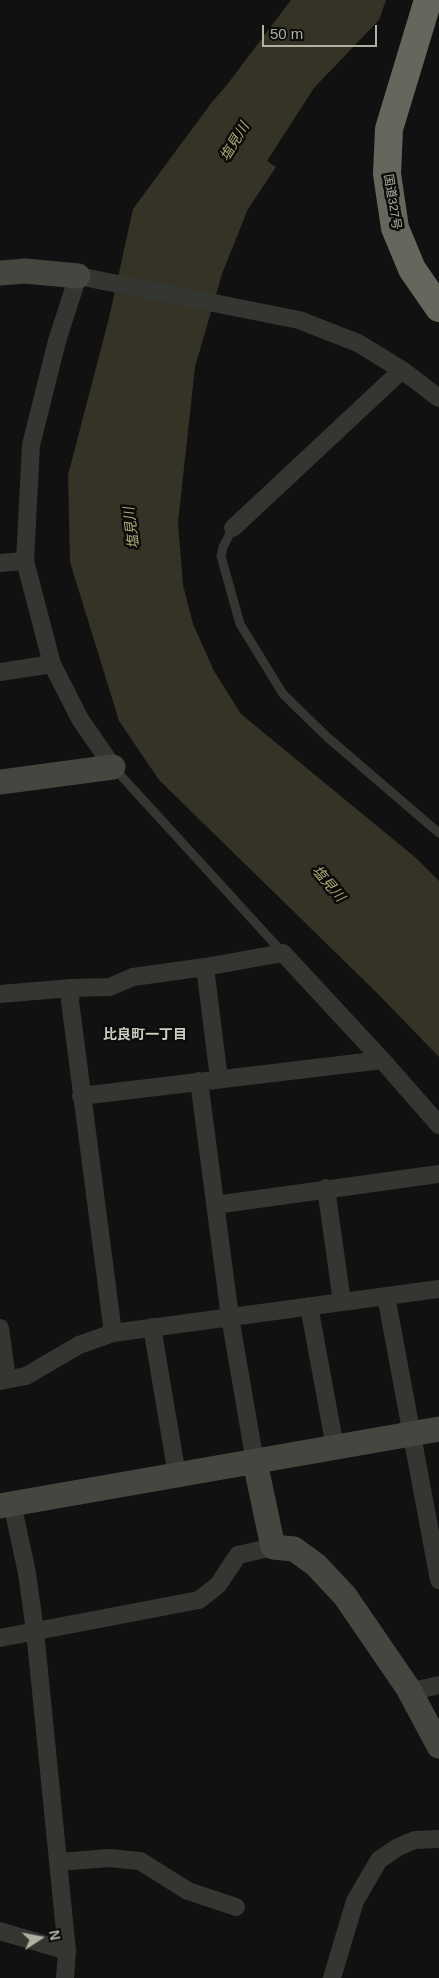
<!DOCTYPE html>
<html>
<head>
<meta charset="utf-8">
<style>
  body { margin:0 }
  #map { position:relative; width:439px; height:1978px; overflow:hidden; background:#101110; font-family:Helvetica,sans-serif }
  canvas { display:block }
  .north { position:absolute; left:15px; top:1913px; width:50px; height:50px; -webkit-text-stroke:4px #0b0c0b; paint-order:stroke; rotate:79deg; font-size:14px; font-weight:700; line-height:20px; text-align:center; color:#afb2a1 }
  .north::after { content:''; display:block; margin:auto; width:18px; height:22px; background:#afb2a1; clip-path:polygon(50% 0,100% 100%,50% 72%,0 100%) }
  .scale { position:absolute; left:262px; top:25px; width:115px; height:22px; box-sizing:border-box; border:2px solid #afb2a1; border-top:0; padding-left:6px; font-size:15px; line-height:18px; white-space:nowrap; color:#afb2a1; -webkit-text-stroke:4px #0b0c0b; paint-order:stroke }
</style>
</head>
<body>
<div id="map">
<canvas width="439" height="1978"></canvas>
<div class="north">N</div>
<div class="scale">50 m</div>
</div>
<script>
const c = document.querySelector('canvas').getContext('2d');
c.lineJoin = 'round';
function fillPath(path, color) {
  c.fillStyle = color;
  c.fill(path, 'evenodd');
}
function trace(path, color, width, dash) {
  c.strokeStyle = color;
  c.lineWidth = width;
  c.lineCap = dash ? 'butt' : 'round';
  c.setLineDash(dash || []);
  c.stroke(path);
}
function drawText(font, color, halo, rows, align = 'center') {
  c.font = font + ' Helvetica,"Noto Sans JP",sans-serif';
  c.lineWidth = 5;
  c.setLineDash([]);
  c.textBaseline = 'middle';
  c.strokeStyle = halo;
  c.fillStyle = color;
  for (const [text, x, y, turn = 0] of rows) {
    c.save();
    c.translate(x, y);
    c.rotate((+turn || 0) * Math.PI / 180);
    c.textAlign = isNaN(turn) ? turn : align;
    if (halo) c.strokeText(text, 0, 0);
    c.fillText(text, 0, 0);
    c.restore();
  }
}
const water = new Path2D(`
  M291 0H386L379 20 314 88 267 161 276 167 248 209 222 274 195 367 178 523 183 585 193 624 214 671 241 714 416 858 439 881V1057L377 993 159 780 119 721 70 562 68 475 109 318 133 209 212 102 226 86Z`);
const lane = new Path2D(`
  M233 528 223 547 221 556 240 624 283 694 326 736 439 833
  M113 767 283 953`);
const street = new Path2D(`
  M233 528 402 370
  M0 563 25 561
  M0 672 52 664
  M113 767 80 719 52 664 25 561 31 445 57 341 78 276 299 320 358 343 402 370 439 398
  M205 967 219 1079
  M71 988 70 1001 113 1333
  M0 994 71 988 110 987 133 977 205 967 283 953 382 1060 439 1125
  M199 1081 230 1317 255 1462
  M81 1096 382 1060
  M326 1188 342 1302
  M215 1205 439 1174
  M386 1296 439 1580
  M309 1306 335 1447
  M152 1327 177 1475
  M0 1328 7 1379
  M0 1381 26 1376 79 1345 113 1333 439 1289
  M12 1503 27 1573 35 1631 67 1951 65 1978
  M0 1638 199 1600 218 1585 238 1555 273 1547
  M411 1694 413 1691 439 1685
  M59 1862 109 1858 140 1861 188 1891 236 1907
  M0 1931 67 1951
  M332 1978 355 1901 379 1860 398 1847 415 1840 439 1839`);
const secondary = new Path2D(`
  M0 273 25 271 78 276
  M0 782 113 767
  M255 1462 273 1547 294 1549 316 1565 345 1596 408 1688 439 1746
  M0 1506 439 1429`);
const highway = new Path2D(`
  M428 0 389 129 387 174 395 228 412 269 439 308`);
const streetNames = [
  ["国道327号",392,202,81]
];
const waterNames = [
  ["塩見川",235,142,-59],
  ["塩見川",132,528,-97],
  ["塩見川",328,884,50]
];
const neighbourhoodNames = [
  ["比良町一丁目",145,1035]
];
fillPath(water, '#343326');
trace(lane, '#343631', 9);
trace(street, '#343631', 18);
trace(secondary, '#44463f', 25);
trace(highway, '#65675d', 28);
drawText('12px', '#afb2a1', '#0b0c0b', streetNames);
drawText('italic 14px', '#aeaa77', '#0b0c0b', waterNames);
drawText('bold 14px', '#cccec2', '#0b0c0b', neighbourhoodNames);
</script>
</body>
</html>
